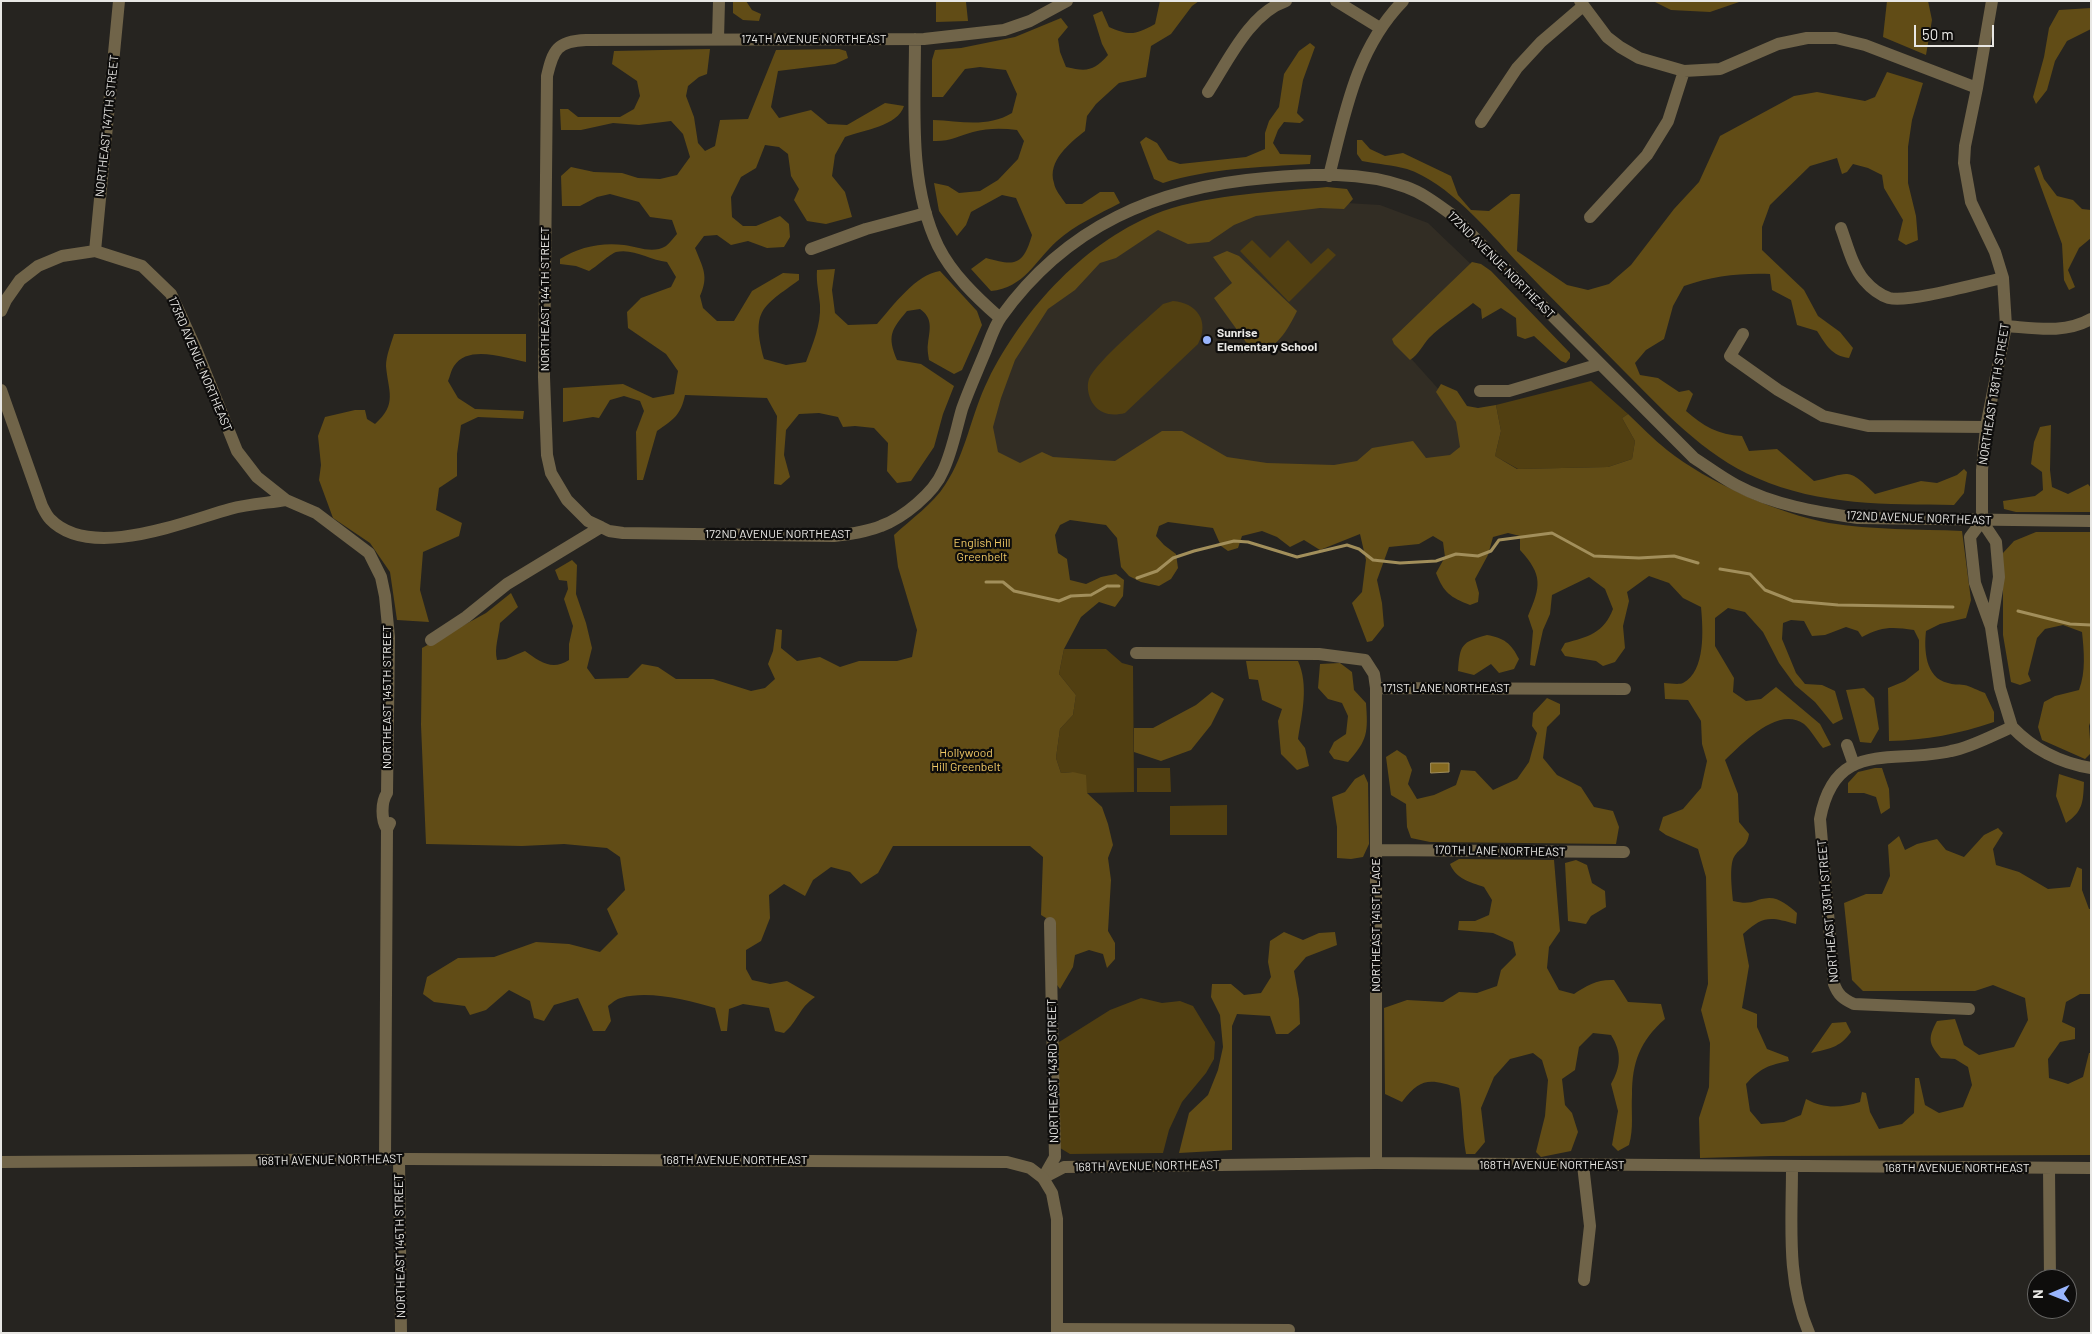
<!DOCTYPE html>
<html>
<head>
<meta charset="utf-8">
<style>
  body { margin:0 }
  #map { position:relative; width:2092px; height:1334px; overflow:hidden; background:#262420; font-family:Barlow,sans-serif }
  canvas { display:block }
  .frame { position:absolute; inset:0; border:2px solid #e8e7e4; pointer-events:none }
  .north { position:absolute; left:2027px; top:1269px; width:50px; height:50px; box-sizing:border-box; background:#0e0d0c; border:1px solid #656462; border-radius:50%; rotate:269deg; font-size:14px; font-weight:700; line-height:20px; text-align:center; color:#e8e7e4 }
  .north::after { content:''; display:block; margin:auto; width:18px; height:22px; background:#99b5fd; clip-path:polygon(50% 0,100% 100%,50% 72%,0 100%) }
  .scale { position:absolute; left:1914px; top:25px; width:80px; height:22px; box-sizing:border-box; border:2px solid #e8e7e4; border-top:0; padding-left:6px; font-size:15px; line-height:18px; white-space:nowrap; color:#e8e7e4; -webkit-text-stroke:4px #0e0d0c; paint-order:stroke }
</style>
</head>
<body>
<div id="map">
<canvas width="2092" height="1334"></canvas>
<div class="frame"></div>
<div class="north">N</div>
<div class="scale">50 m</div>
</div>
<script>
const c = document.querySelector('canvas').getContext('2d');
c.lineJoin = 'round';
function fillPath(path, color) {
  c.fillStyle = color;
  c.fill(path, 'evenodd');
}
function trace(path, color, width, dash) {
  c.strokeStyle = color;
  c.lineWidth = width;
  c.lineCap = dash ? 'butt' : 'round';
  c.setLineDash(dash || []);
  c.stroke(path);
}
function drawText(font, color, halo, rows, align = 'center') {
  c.font = font + ' Barlow,sans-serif';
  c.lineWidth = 4.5;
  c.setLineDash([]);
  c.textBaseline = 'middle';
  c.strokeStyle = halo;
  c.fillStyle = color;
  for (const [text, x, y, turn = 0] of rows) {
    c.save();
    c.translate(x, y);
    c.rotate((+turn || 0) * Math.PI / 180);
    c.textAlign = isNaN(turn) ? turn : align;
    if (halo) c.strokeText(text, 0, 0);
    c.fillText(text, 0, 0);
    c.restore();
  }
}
const built = new Path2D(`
  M1313 201 1380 205 1428 223 1475 268 1398 344 1512 471 1023 470 967 450 1015 336 1053 287 1093 258 1143 229Z`);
const green = new Path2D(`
  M1252 240 1270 258 1288 240 1311 264 1328 248 1336 255 1289 302 1240 251Z
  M1173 301C1197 303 1210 321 1198 344L1125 413C1113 416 1102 415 1094 405 1089 399 1086 387 1089 379 1096 362 1147 319 1163 304Z
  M1591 381 1628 414 1622 418 1635 441 1632 459 1608 467 1518 469 1495 456 1501 431 1496 405Z
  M1064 649H1106L1122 663 1133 666 1134 792 1087 793 1073 772 1061 773 1056 758 1060 729 1073 715 1076 695 1059 674Z
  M1137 768H1170L1171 792H1137Z
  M1227 805V835H1170V806Z
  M1141 998 1162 1003 1180 1001 1193 1006 1215 1042 1214 1059 1206 1073 1182 1102 1169 1130 1163 1153 1070 1154 1060 1148 1056 1044 1110 1010Z`);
const forest = new Path2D(`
  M733 1H746L752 10 761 14 759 21 743 20 733 13Z
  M936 1 966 2 968 21 936 22Z
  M1160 1H1199L1192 6 1171 34 1151 46 1146 77 1119 83 1096 104 1087 116 1085 131C1070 143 1047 161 1054 183 1055 190 1062 198 1066 204H1082L1100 192H1114L1120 203C1099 214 1075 225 1057 241 1035 261 1024 288 991 291L971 269 986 258C1015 266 1023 266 1032 235L1016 198 1002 195 971 212 966 225 957 236 939 211 934 183 948 186 959 193 980 191 998 180 1018 159 1024 141 1017 130C1002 128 988 128 973 132 958 136 949 142 933 141V120C961 121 987 128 1012 113L1017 94 1006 70 980 67 965 69 943 97H932V60L935 50 961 48 1015 37 1061 18 1068 27 1058 39 1060 52 1066 67C1087 72 1094 71 1108 55L1102 44 1093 15 1102 11 1109 27C1130 36 1135 35 1155 24Z
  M1653 1H1742L1710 12 1671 10Z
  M1887 1H1928L1932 20 1926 55 1883 37Z
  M2091 8V29L2067 41 2055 61 2047 90 2036 104 2033 97 2044 57 2049 28 2059 10Z
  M1310 43 1315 47 1303 80 1297 113 1304 120 1300 123 1284 122 1278 130 1273 143 1280 154 1311 155 1310 164C1261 167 1210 168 1163 183L1154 179 1140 142 1146 137 1157 143 1168 160 1180 164 1246 157 1265 149V133L1269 121 1279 107 1284 74 1299 51Z
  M710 49 707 74 699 77 688 86 686 96 694 117 698 143 705 151 715 146 720 120 748 119 776 50 839 49 846 51 848 58 835 64 778 71 771 107 779 118 811 110 828 124 847 125 885 103 904 106C898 126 863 130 845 137L835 155 832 176 845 192 852 217 826 224 807 221 794 200 799 189 791 176 788 154 779 147 765 145 756 168 741 177 731 197 732 217 743 226H756L780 216 789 224 790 237 784 247 767 248 748 241 731 245 717 235 704 236 695 248C703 268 709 276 700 296L703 308 717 321H734L752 291 783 273 799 274V280C762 307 751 310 764 359L786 365 806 362C813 343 821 325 820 305 819 293 816 282 817 270L835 269 832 290 835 313 848 325 877 324C893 306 916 274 940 271L977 311 982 325 962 370 954 374 929 360C928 354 927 348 928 343 930 329 933 318 920 309L907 311C891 330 887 336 897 360L921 364 954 386 943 414 934 447 911 481 897 483 887 471 888 443 874 428 855 426 843 427 838 417 819 413 799 414 786 430 784 455 790 477 781 485 774 484 777 416 767 398 685 395C681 415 673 420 657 431L643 480H637L636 432 644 411 640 401 624 396 610 400 599 418 593 417 563 422V388L623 384 653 398 674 394 678 371 666 354 628 328 627 312 641 298 671 287 676 277 667 262C650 260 633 248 616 252 610 254 596 267 589 271L576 266 560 264V259C578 247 602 242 624 245 638 247 653 254 666 246 670 243 674 237 677 234L672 220 650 217 639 202 610 194 597 197 580 206H562L561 176 571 167 594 172 622 173 638 178 660 179 677 175 690 157 683 134 671 121 639 125 613 123 581 130H561L560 109H568L578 117H620L634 109 640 96 637 81 612 64 614 51Z
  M1887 72 1923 83 1912 120 1908 147V183L1916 216 1918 240 1906 245 1898 240 1903 220 1884 188 1882 175 1868 168 1853 164 1847 172 1842 174 1837 158 1810 166 1770 205 1762 227V250L1804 290 1818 316 1840 332 1853 348 1849 358C1832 356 1826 345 1817 331L1797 325 1791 300 1772 290 1770 274C1739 273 1713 276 1684 286L1673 306 1664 339 1646 350 1635 363 1640 375 1658 378 1679 392 1689 390 1693 394 1686 411C1703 426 1718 435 1742 436L1749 451 1777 449 1814 481C1850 474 1846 465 1875 494L1921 481 1937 483 1957 475 1964 469 1967 472 1964 493 1954 505C1886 504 1821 506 1757 478 1703 455 1663 410 1622 369 1587 333 1551 298 1516 261 1488 230 1447 182 1407 169 1393 165 1377 164 1362 161L1357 154V140H1362L1370 149 1385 156 1403 153 1451 176 1458 195 1471 210 1489 211 1511 194H1520L1517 251 1567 285 1588 290 1609 284 1631 265 1674 209 1699 182 1720 136 1794 96 1817 92 1865 101 1875 97Z
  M2039 165 2044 179 2057 196 2073 200 2082 209 2091 210V238L2079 248 2068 270 2075 287 2069 290 2064 280 2062 244 2034 168Z
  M1327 187 1347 189 1353 199 1344 209 1320 208 1256 216 1234 225 1209 242 1188 244 1158 230 1116 258 1100 263 1075 290 1048 309 1015 360 1001 398 993 427 998 452 1020 463 1042 452 1053 457 1115 461 1162 431H1182L1227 457 1267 463 1334 465 1357 461 1372 448 1413 441 1426 458 1450 455 1460 447 1456 422 1436 392 1441 384 1457 391 1467 406 1478 408 1496 405 1501 431 1495 456 1517 469 1608 467 1632 459 1635 441 1622 418 1628 414C1641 426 1653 439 1667 450 1707 482 1779 514 1829 523 1872 530 1918 529 1962 531L1971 600 1966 618 1940 624 1926 631C1924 649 1925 678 1948 683 1953 685 1958 684 1964 685 1971 686 1978 691 1985 693L1994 712V722C1958 734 1927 740 1889 741L1888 688 1905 681 1919 670V640L1914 630C1893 627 1882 626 1862 637L1858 631 1846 627 1825 635 1812 636 1804 621 1791 620 1783 623 1782 639 1796 673 1805 684 1822 685 1835 691 1843 719 1833 724 1815 702 1795 685 1779 663 1763 632 1745 612 1728 608 1715 618V646L1734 678 1733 692 1746 701 1761 699 1776 687 1820 724 1831 745 1823 748C1817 741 1811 730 1804 724 1778 705 1741 745 1725 760L1738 794 1739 822 1749 834C1747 848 1740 847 1734 857 1729 866 1732 890 1733 901 1753 906 1753 899 1769 898 1780 898 1789 906 1797 913L1796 924C1770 917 1764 915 1743 934L1749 966 1742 1008 1757 1014V1027L1767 1049 1788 1057 1789 1061C1769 1065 1760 1068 1746 1084L1750 1111 1761 1124 1784 1122 1801 1115 1806 1099C1824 1109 1841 1108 1860 1102L1862 1092 1866 1093 1870 1112 1879 1129 1902 1124 1914 1113 1915 1078H1919L1925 1105 1939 1113 1963 1107 1972 1085 1968 1067 1955 1059 1941 1058C1928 1043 1928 1038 1937 1021L1955 1019 1964 1045 1979 1055 2014 1047 2028 1020 2025 998 1993 985 1975 991H1863L1852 980 1844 903 1866 894H1882L1890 876 1888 845 1899 836 1905 850 1917 844 1937 839 1946 850 1964 857 1984 835 1998 828 2003 833 1993 849 1996 865 2019 872 2048 889 2070 887 2077 867 2082 869V890L2089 909H2091V994H2080L2066 1002 2062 1022 2075 1028V1039L2060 1042 2048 1059 2049 1078 2068 1084 2083 1077 2089 1053H2091V1155L1771 1156 1700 1158 1699 1118 1709 1087 1710 1043 1701 1010 1708 984 1706 877 1698 849 1666 835 1659 830 1663 817 1683 809 1701 788 1707 761 1702 744 1701 721 1688 700 1665 699 1664 683C1670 683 1678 685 1683 683 1706 671 1703 629 1701 607L1683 598 1669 583 1649 576 1627 592 1629 601 1623 626 1625 648 1615 662 1603 666 1596 661 1565 656 1561 650 1565 643C1588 637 1604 633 1613 609L1605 589 1589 577 1552 595 1550 614 1543 630 1535 666 1530 665 1533 631 1528 616C1541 586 1543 575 1520 550V536L1508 533 1493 537 1488 555 1475 579 1479 593 1478 602 1470 605C1450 597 1444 593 1436 573L1445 557 1443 542 1433 536 1419 544 1389 547 1377 580 1382 603 1384 626 1372 641 1367 642 1352 603 1362 592 1366 560 1360 534 1320 550 1304 540 1290 547 1277 537 1262 531 1242 536 1238 548 1228 551 1221 546 1213 528 1168 522 1159 526 1156 536 1164 545 1176 554 1178 568 1171 579 1159 586 1141 582 1129 576 1121 567 1117 538 1106 525 1070 520 1060 525 1055 535 1058 553 1067 559 1070 580 1086 584 1101 577 1116 574 1124 580 1123 596 1115 607 1099 602 1081 617 1064 649 1059 674 1076 695 1073 715 1060 729 1056 758 1061 773 1073 772 1086 775 1087 793 1102 807 1108 824 1113 845 1108 858 1111 880 1108 931 1115 943V959L1107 968 1103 954 1089 950 1075 955 1073 967 1060 989 1057 985 1056 924 1041 915 1043 857 1030 846H893L878 873 861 884 850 872 831 867 813 880 805 896 784 884 769 895 770 918 761 941 746 950V969L752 980 770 984 787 981 815 997C798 1009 799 1020 784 1033L775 1031 769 1008 743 1004 729 1009 727 1031H721L715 1008C688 1000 648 990 621 998 616 999 612 1003 608 1006L611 1021 605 1031H593L578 998 554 1005 544 1021 534 1018 530 1001 509 990 486 1010 470 1015 465 1006 434 1002 423 994 427 977 458 958 494 957 536 942 569 944 600 952 618 934 607 909 625 890 620 857 607 848 564 844 522 846 426 844 421 725 422 648 486 613 511 593 518 607 500 623C499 636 494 648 497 660L506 659 525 651C540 662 552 671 569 660V644L573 626 564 599 568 589 567 581 559 580 555 570 572 560 577 565 576 594 586 623 592 648 587 668 595 679 628 678 642 664 658 667 676 679H713L751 691 765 688 775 679 768 664 773 651 776 629 782 630 781 648 797 661 820 657 840 667 859 661H897L912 657 917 630 898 567 894 535C910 520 934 503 945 485 966 454 971 414 988 380 1023 309 1087 239 1163 211 1212 194 1276 192 1327 187Z
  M1227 251 1239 256 1297 311C1288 329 1276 352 1253 352L1214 298 1232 283 1213 257Z
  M1472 262 1481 264 1491 271 1570 353V358L1566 363 1561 361 1534 336 1525 339 1517 336 1516 318 1501 308 1482 319 1481 309 1473 303C1458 315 1442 325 1429 338 1422 346 1419 354 1410 360L1394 344 1392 339Z
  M394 334H526V362C506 358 468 344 454 366 451 370 450 377 448 381L458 398 475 409 524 411 523 419 478 417 461 425 457 454V476L439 488 436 510 462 523 459 536 423 552 420 590 429 622 397 620 390 572 370 543 333 518 319 480 321 465 318 436 325 417 355 410H365L367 419 375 424C398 404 388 391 386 366 386 356 391 344 394 334Z
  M2051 425 2050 470 2052 487 2068 494 2088 484 2091 488V512H2016L2004 509 2003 501 2035 496 2043 490 2042 472 2031 464 2034 442 2040 427Z
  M2036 532H2091V720L2089 726 2091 753 2085 759 2042 740 2038 727 2044 702 2055 696 2079 690C2086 672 2084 651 2082 632L2063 625 2045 629 2037 638 2028 674 2031 681 2020 685 2011 682 2003 635V553L2014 541Z
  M1487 635C1504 638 1511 643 1519 659L1514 669 1499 673 1491 664 1474 675 1458 671C1460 645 1461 642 1487 635Z
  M1246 661H1298C1309 685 1302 714 1298 739L1305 748 1309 766 1297 770 1281 754 1278 721 1282 709 1262 700 1258 680 1249 679Z
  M1340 663 1352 672 1354 690 1366 703C1368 732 1368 740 1348 762L1334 759 1329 752 1334 742 1346 734 1348 716 1342 703 1328 699 1318 688 1320 664Z
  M1864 688 1874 698 1879 729 1871 743 1860 742 1846 690Z
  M1212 692 1224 699 1211 725 1191 750 1161 761 1134 752V728H1153L1196 705Z
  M1547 698 1560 704V714L1547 727 1543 758 1557 775 1581 787 1594 807 1613 811 1619 827 1616 844 1430 842 1411 838 1407 827 1406 804 1391 795 1386 757 1397 750 1406 756 1412 770 1408 784 1417 799 1434 795 1456 785 1461 770 1475 771 1493 790 1517 779 1529 762 1537 733 1532 726 1533 713Z
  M1875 768H1882L1889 789 1890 808 1881 814 1876 797 1864 793H1848V783L1858 772Z
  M1364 774 1368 783 1369 844 1363 857 1351 859 1337 858V827L1332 797 1345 792 1355 779Z
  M2059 774 2084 782C2083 803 2083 811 2066 823L2056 796Z
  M1459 859 1554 860 1560 931 1549 947 1547 968 1559 990 1574 994C1587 985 1598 979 1614 980L1628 1002 1661 1004 1665 1019C1640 1041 1632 1062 1632 1095 1631 1113 1634 1128 1629 1145L1618 1151 1612 1145 1618 1111 1611 1084C1621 1067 1622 1052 1611 1035L1593 1033 1579 1047 1575 1070 1562 1079 1565 1105 1572 1113 1578 1132 1571 1151 1541 1157 1536 1152 1545 1116 1548 1080 1542 1060 1533 1053 1510 1059 1494 1077 1481 1108 1485 1142 1475 1154H1466C1462 1132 1463 1110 1459 1088 1430 1079 1421 1077 1402 1102L1385 1094 1384 1008 1407 1000 1443 1002 1459 992 1477 993 1497 986 1501 970 1516 955 1513 942 1493 933 1458 930 1459 921H1475L1489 915 1492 900 1484 887C1470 882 1456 879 1450 864Z
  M1576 860 1587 865 1592 883 1605 891 1606 907 1591 916 1586 924 1568 921 1565 863Z
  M1284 932 1303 940 1319 933 1335 932 1337 945 1306 957 1294 971 1299 999 1300 1024 1288 1034H1276L1270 1016 1237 1014 1232 1026V1150L1179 1153 1189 1113 1208 1095 1218 1070 1223 1047 1220 1015 1211 997 1212 984H1231L1244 995 1261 993 1271 977 1268 962 1270 941Z
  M1846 1022 1851 1032C1840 1048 1828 1049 1811 1053L1832 1023Z`);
const water = new Path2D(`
  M1431 763H1449V772L1431 773Z`);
const stream = new Path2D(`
  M1720 569 1750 574 1765 590 1793 601 1838 605 1953 607
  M1137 578 1157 571 1173 558 1194 551 1234 541 1248 542 1297 557 1347 545 1359 549 1373 560 1400 563 1436 561 1456 554 1478 556 1491 551 1499 540 1552 533 1594 556 1639 558 1674 556 1698 563
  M986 582H1003L1014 591 1059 601 1071 596 1091 595 1107 586H1119
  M2018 611 2070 624 2091 625`);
const minor = new Path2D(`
  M1336 1 1380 28
  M1580 1 1607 37 1620 47 1639 58 1684 71 1720 69 1778 44 1807 38H1836L1865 45 1977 88
  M1992 1 1977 88 1965 146 1964 163 1971 202 1995 252 2003 278 2006 326 1986 427 1982 470V521L1970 537 1975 583 1991 627 2000 688 2012 727
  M718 39 719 1
  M915 39C915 106 908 184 938 246 952 274 976 297 1000 318
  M1208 92C1228 61 1250 13 1286 1
  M1481 122 1517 68 1541 42 1583 6
  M1329 176C1345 113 1356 49 1403 1
  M1590 217 1647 155 1668 121 1684 71
  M1841 228C1847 244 1852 266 1864 280 1870 287 1880 295 1889 298 1909 303 1979 283 2003 278
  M811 249 866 229 926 213
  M95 251 119 1
  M1 311 6 300 20 280 38 266 62 256 95 251 142 266 171 294 196 349 237 451 257 477 286 500 316 513 369 553 381 577 385 596 389 637 387 793C381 802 381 820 387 829
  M2006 326C2034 328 2065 334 2091 319
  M1743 334 1730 356 1778 390 1823 416 1868 426 1986 427
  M1 390 42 506C44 510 47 516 50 519 90 561 183 522 230 509 248 504 268 503 286 500
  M1480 391H1509L1600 364
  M1982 521 1996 542 1999 577 1991 626
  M601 527 588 521 567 500 551 473 547 455 544 377 547 76C553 50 557 41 586 40L924 39 1004 30 1030 21 1067 1
  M431 640 466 617 507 584 601 527 609 531 623 533 834 536C850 534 866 532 881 526 903 518 934 493 943 471 952 452 956 430 962 409 968 392 976 374 983 357 989 344 993 328 1001 317 1066 226 1157 187 1266 178 1312 174 1362 171 1406 187 1423 193 1437 204 1451 214L1694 458C1708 467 1721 477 1736 485 1773 505 1817 512 1858 518L2091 521
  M1136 653 1319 654 1365 660 1374 674 1376 688V1163
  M1376 688 1625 689
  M1847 745 1854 765
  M1376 850 1624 852
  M1969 1009 1854 1004C1843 999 1838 995 1834 984L1820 819C1835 738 1892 765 1951 751 1972 747 1993 735 2012 727 2033 749 2061 763 2091 768
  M385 1159 387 829 390 823
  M399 1159 401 1333
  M1583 1165 1590 1226 1584 1280
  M1792 1167C1792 1223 1786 1280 1809 1333
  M2049 1168 2050 1279
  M1043 1178 1064 1167 1376 1163 2091 1168
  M1043 1178 1055 1157 1050 923
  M1057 1329 1289 1330`);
const tertiary = new Path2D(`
  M1 1162 409 1159 1007 1162 1030 1168 1043 1178 1052 1193 1057 1219V1333`);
const markers = [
  [1207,340,5,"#99b5fd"]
];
const streetNames = [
  ["174TH AVENUE NORTHEAST",814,39],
  ["NORTHEAST 147TH STREET",107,126,-84],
  ["172ND AVENUE NORTHEAST",1501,265,45],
  ["NORTHEAST 144TH STREET",545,299,-90],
  ["173RD AVENUE NORTHEAST",200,364,67],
  ["NORTHEAST 138TH STREET",1994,394,-81],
  ["172ND AVENUE NORTHEAST",1919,518,2],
  ["172ND AVENUE NORTHEAST",778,534],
  ["171ST LANE NORTHEAST",1446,688],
  ["NORTHEAST 145TH STREET",387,697,-90],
  ["170TH LANE NORTHEAST",1500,851,1],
  ["NORTHEAST 139TH STREET",1828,911,-95],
  ["NORTHEAST 141ST PLACE",1376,925,-90],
  ["NORTHEAST 143RD STREET",1053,1071,-91],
  ["168TH AVENUE NORTHEAST",330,1160,-1],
  ["168TH AVENUE NORTHEAST",735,1160],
  ["168TH AVENUE NORTHEAST",1552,1165],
  ["168TH AVENUE NORTHEAST",1147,1166,-1],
  ["168TH AVENUE NORTHEAST",1957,1168],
  ["NORTHEAST 145TH STREET",400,1246,-91]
];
const poiNames = [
  ["Sunrise",1217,333],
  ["Elementary School",1217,347]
];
const parkNames = [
  ["English Hill",982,543],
  ["Greenbelt",982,557],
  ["Hollywood",966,753],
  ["Hill Greenbelt",966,767]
];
fillPath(built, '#322d24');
fillPath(green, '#513f11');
fillPath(forest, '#614c16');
fillPath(water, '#846920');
trace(water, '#a28f5b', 1);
trace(stream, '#a28f5b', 3);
trace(minor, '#706449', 12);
trace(tertiary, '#706449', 12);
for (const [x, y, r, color] of markers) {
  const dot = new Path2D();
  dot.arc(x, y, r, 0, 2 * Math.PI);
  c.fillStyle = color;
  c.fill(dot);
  trace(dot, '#0e0d0c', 2);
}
drawText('12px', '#e8e7e4', '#0e0d0c', streetNames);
drawText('bold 12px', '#e8e7e4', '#0e0d0c', poiNames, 'left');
drawText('12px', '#efc765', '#0e0d0c', parkNames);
</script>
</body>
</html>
